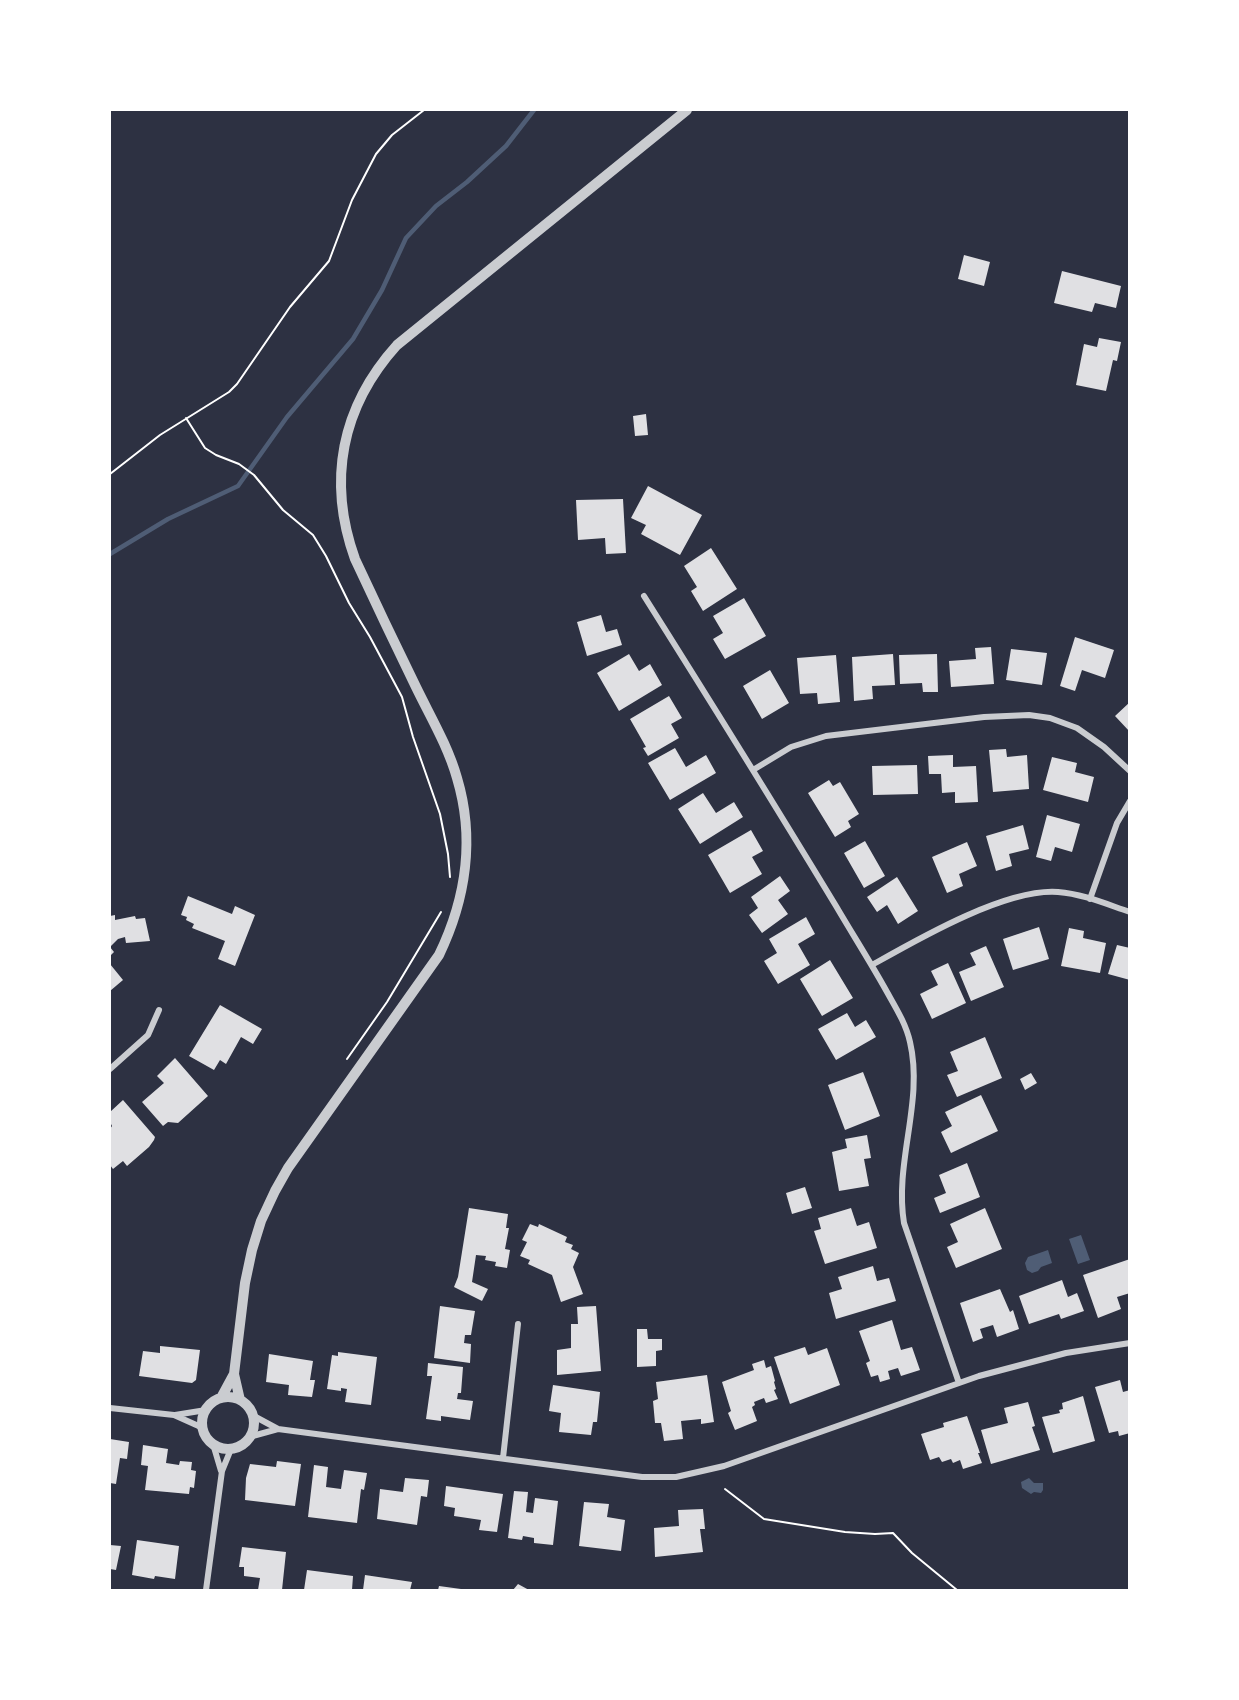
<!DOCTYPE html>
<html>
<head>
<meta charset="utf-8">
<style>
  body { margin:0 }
  #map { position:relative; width:1239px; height:1700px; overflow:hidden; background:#2d3142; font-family:Overpass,sans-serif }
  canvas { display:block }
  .frame { position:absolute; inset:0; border:111px solid #fff; pointer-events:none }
</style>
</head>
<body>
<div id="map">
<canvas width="1239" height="1700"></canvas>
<div class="frame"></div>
</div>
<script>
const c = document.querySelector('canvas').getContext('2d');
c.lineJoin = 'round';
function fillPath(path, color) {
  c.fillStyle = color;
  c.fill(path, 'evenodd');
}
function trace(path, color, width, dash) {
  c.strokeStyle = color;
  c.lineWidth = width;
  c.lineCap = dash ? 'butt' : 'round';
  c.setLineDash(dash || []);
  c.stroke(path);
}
const water = new Path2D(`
  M1081 1235 1090 1260 1078 1264 1069 1239Z
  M1048 1250 1052 1263 1041 1267 1038 1271 1032 1273 1027 1270 1025 1263 1028 1257Z
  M1029 1478 1034 1483H1043V1490L1041 1493 1034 1492 1031 1494 1022 1488 1021 1482Z`);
const stream = new Path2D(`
  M110 554 168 519 238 486 287 417 353 339 382 290 406 238 436 206 467 182 506 146 534 110`);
const building = new Path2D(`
  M964 255 990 262 984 286 958 279Z
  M1062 271 1121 286 1116 308 1095 303 1092 312 1054 303Z
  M1099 338 1121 342 1117 361 1113 360 1106 391 1076 385 1084 344 1097 347Z
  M646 414 648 435 635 436 633 416Z
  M648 486 702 515 680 555 641 534 646 525 631 518Z
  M623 499 626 553 606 554 605 538 578 540 576 500Z
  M711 548 737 589 703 611 691 591 697 587 684 566Z
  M744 598 766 636 725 659 713 639 723 633 713 616Z
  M601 615 606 632 617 629 622 645 587 656 577 622Z
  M1075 637 1114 650 1105 678 1082 670 1075 691 1060 686Z
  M991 647 994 684 951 687 949 661 976 659 975 648Z
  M1011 649 1047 653 1042 685 1006 680Z
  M629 654 639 671 650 664 662 685 619 711 597 673Z
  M893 654 895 685 872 686 873 699 854 701 852 657Z
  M937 654 938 692H923L922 683 900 684 899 655Z
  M836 655 840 702 818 704 817 693 800 694 797 658Z
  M770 670 789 703 762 719 743 686Z
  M669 696 682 718 671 724 679 738 648 756 643 748 646 747 630 719Z
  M1130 702V732L1115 716Z
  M675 748 686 767 706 755 716 773 670 800 648 763Z
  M1006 749 1007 757 1027 755 1029 789 993 792 989 750Z
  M953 755V767L976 766 978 802 955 803V792L942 793 941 774H929L928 756Z
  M1052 757 1077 763 1075 772 1094 777 1088 802 1043 790Z
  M917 765 918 794 873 795 872 766Z
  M829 780 833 786 840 782 859 814 848 821 851 827 835 837 808 793Z
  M703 793 716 813 734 802 743 817 700 844 678 809Z
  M1047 815 1080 824 1072 852 1055 847 1051 861 1036 857Z
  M1023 825 1029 849 1009 854 1012 866 996 871 986 836Z
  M751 830 763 851 752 857 762 874 730 893 708 855Z
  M865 841 885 876 864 888 844 853Z
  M967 842 977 866 959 874 963 886 947 893 932 857Z
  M780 876 790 891 778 900 788 914 762 933 749 915 758 908 751 897Z
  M897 877 918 911 898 924 887 905 877 912 867 897Z
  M188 896 232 914 235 906 255 915 235 966 218 959 225 941 192 928 194 924 186 920 187 917 181 915Z
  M115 915V920L135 916 136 919 145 918 150 941 126 943 125 937 118 939 110 947 114 952 110 956V916Z
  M806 917 815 934 798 944 810 965 778 984 764 961 777 953 769 939Z
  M1039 927 1049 959 1013 970 1003 939Z
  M1069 928 1084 931 1083 938 1106 943 1100 973 1061 966Z
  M1117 945 1130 948V980L1108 974Z
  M986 946 1004 987 971 1001 959 972 976 965 970 953Z
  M830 960 853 998 822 1016 800 979Z
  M948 963 966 1003 932 1019 920 994 938 985 931 971Z
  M110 964 123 980 110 991Z
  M220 1005 262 1029 253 1044 241 1037 226 1064 220 1060 214 1070 189 1056Z
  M847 1013 855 1027 866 1020 876 1037 836 1060 818 1029Z
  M985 1037 1002 1078 957 1097 947 1075 958 1071 950 1052Z
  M175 1058 208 1096 178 1123 168 1122 163 1126 142 1102 164 1083 157 1076Z
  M863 1072 880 1116 845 1130 828 1085Z
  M1031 1073 1037 1083 1025 1090 1020 1079Z
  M981 1095 998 1131 951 1153 941 1132 952 1126 945 1112Z
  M123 1100 155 1137 154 1140 149 1147 127 1166 123 1161 113 1169 110 1165V1129L112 1126 110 1122V1112Z
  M867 1135 871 1158 864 1159 869 1186 839 1191 832 1152 847 1148 845 1139Z
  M967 1163 980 1197 940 1213 934 1198 946 1193 939 1175Z
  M805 1187 812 1208 792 1214 786 1193Z
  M469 1208 508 1214 506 1228H509L505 1249 510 1250 507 1268 495 1266 496 1262 485 1260 486 1256 476 1255 472 1282 488 1289 482 1301 454 1287 458 1277Z
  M851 1208 857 1226 869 1222 877 1248 825 1264 814 1231 821 1229 818 1218Z
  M985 1208 1002 1249 956 1268 947 1247 958 1242 950 1224Z
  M530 1224 538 1227 539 1224 567 1237 565 1242 573 1245 571 1249 579 1253 573 1267 583 1294 561 1302 552 1275 528 1264 530 1260 520 1256 527 1242 522 1240Z
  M1130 1259V1293L1117 1297 1121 1309 1098 1318 1083 1275Z
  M873 1266 877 1281 889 1278 896 1301 836 1319 829 1293 842 1289 838 1277Z
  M1062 1280 1068 1297 1077 1293 1084 1311 1061 1319 1059 1314 1029 1324 1019 1296Z
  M1000 1289 1010 1312 1013 1310 1019 1329 997 1337 993 1325 980 1329 983 1338 973 1342 960 1303Z
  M440 1306 475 1311 471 1335H465L464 1343 471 1344 470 1363 434 1358Z
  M596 1306 601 1371 557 1375V1350L571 1348V1324H578L577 1307Z
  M892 1320 901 1350 912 1347 920 1370 901 1376 898 1368 888 1371 890 1379 880 1382 878 1375 871 1377 866 1363 870 1361 859 1331Z
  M637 1329H647L648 1339H662V1350L656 1351V1366L637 1367Z
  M160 1346 200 1350 196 1380 192 1383 139 1376 143 1351 160 1353Z
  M805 1347 808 1355 827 1348 840 1385 790 1404 774 1357Z
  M338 1352 377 1357 371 1405 345 1402 347 1389 341 1388V1391L327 1389 332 1355 338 1356Z
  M269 1354 313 1361 310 1380H315L312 1397 288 1395 289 1385 266 1382Z
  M764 1360 766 1368 771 1366 775 1381 774 1382 776 1389 774 1390 778 1399 766 1403 764 1398 754 1402 755 1405 752 1407 757 1421 735 1430 728 1413 731 1411 722 1382 754 1370 752 1364Z
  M428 1363 463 1367 461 1393H458L457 1399 473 1401 470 1420 441 1416V1421L426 1419 432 1376H427Z
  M707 1375 714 1422 701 1424V1419L681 1421 683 1439 664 1441 661 1423H655L653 1401 658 1399 656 1382Z
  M1120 1380 1123 1392 1130 1390V1433L1119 1436 1118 1431 1109 1433 1095 1387Z
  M553 1385 600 1392 597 1422H593L591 1435 559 1432 561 1413 549 1411Z
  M1083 1396 1095 1441 1053 1453 1042 1417 1060 1413 1059 1410 1063 1409 1062 1403Z
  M1028 1402 1035 1426 1032 1427 1040 1450 991 1464 981 1430 1008 1423 1004 1408Z
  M967 1416 980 1453H978L982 1463 963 1469 960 1460 953 1463 951 1459 942 1462 939 1457 930 1460 921 1434 944 1427 943 1423Z
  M110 1439 129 1442 127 1459 120 1458 116 1484 110 1483Z
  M143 1445 168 1449 166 1463 179 1465 180 1461 192 1462 191 1470 196 1471 194 1488 190 1487 189 1494 145 1490 148 1466 141 1465Z
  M277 1461 301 1464 295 1506 245 1500 246 1478 250 1464 276 1467Z
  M314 1465 328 1467 326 1487 341 1489 344 1470 367 1473 364 1490 361 1489 357 1523 308 1517Z
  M405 1478 429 1480 427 1497 421 1496 417 1525 377 1519 380 1489 403 1492Z
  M446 1486 503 1494 497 1532 479 1530 481 1520 454 1516 455 1508 444 1506Z
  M514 1491 528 1492 526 1512 533 1513 535 1498 558 1501 553 1545 534 1543V1538L523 1536 522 1540 508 1538Z
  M584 1502 609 1504 607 1517 625 1520 621 1551 579 1546Z
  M703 1509 705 1529H700L703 1552 655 1557 654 1528 679 1526 678 1510Z
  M137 1540 179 1546 175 1579 155 1576 154 1579 132 1575Z
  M110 1545 121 1546 116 1570 110 1569Z
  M242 1547 286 1552 282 1590H258L260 1578 244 1576V1567H239Z
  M307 1570 353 1576 352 1590H304Z
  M365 1575 412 1582 410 1590H363Z
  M518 1584 529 1590H513Z
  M439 1586 461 1589V1590H438Z`);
const path = new Path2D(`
  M186 418 205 448 216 455 239 464 254 475 283 510 313 535 326 556 349 603 370 637 402 697 413 737 440 814 448 854 450 877
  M110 474 160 435 229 392 237 384 290 307 329 261 352 200 376 154 392 135 424 110
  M347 1059 387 1002 441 912
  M725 1489 764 1519 845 1532 875 1534 893 1533 912 1553 957 1590`);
const minor = new Path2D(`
  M644 596C709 699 773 802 836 906 853 935 871 963 887 992 896 1008 906 1024 910 1042 924 1102 894 1162 904 1223L959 1383
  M753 770 791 747 826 736 984 717 1029 715 1050 718 1077 728 1104 747 1130 771
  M1090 899 1117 823 1130 801
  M872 965C918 939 1006 888 1058 892 1083 894 1106 904 1130 912
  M110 1069 148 1035 159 1010
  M110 1408 174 1415 203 1428
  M175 1415 206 1410
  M252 1415 278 1429 642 1477H676L724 1466 979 1376 1066 1353 1130 1343
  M249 1437 278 1429
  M213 1444 221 1471
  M503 1458 518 1324
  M206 1590 222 1471 231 1449`);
const tertiary = new Path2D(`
  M234 1374 240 1400
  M202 1423a26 26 0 1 1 52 0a26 26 0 1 1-52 0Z
  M221 1398 234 1374 245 1283 252 1250 261 1221 275 1191 288 1168 439 955C466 899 475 838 457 778 448 746 430 716 416 687 395 644 375 602 355 559 327 481 341 407 397 345L687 110`);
fillPath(water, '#4f5d75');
trace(stream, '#4f5d75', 4.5);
fillPath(building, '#e0e0e3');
trace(path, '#fff', 2);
trace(minor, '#caccd0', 6);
trace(tertiary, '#caccd0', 10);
</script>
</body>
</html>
